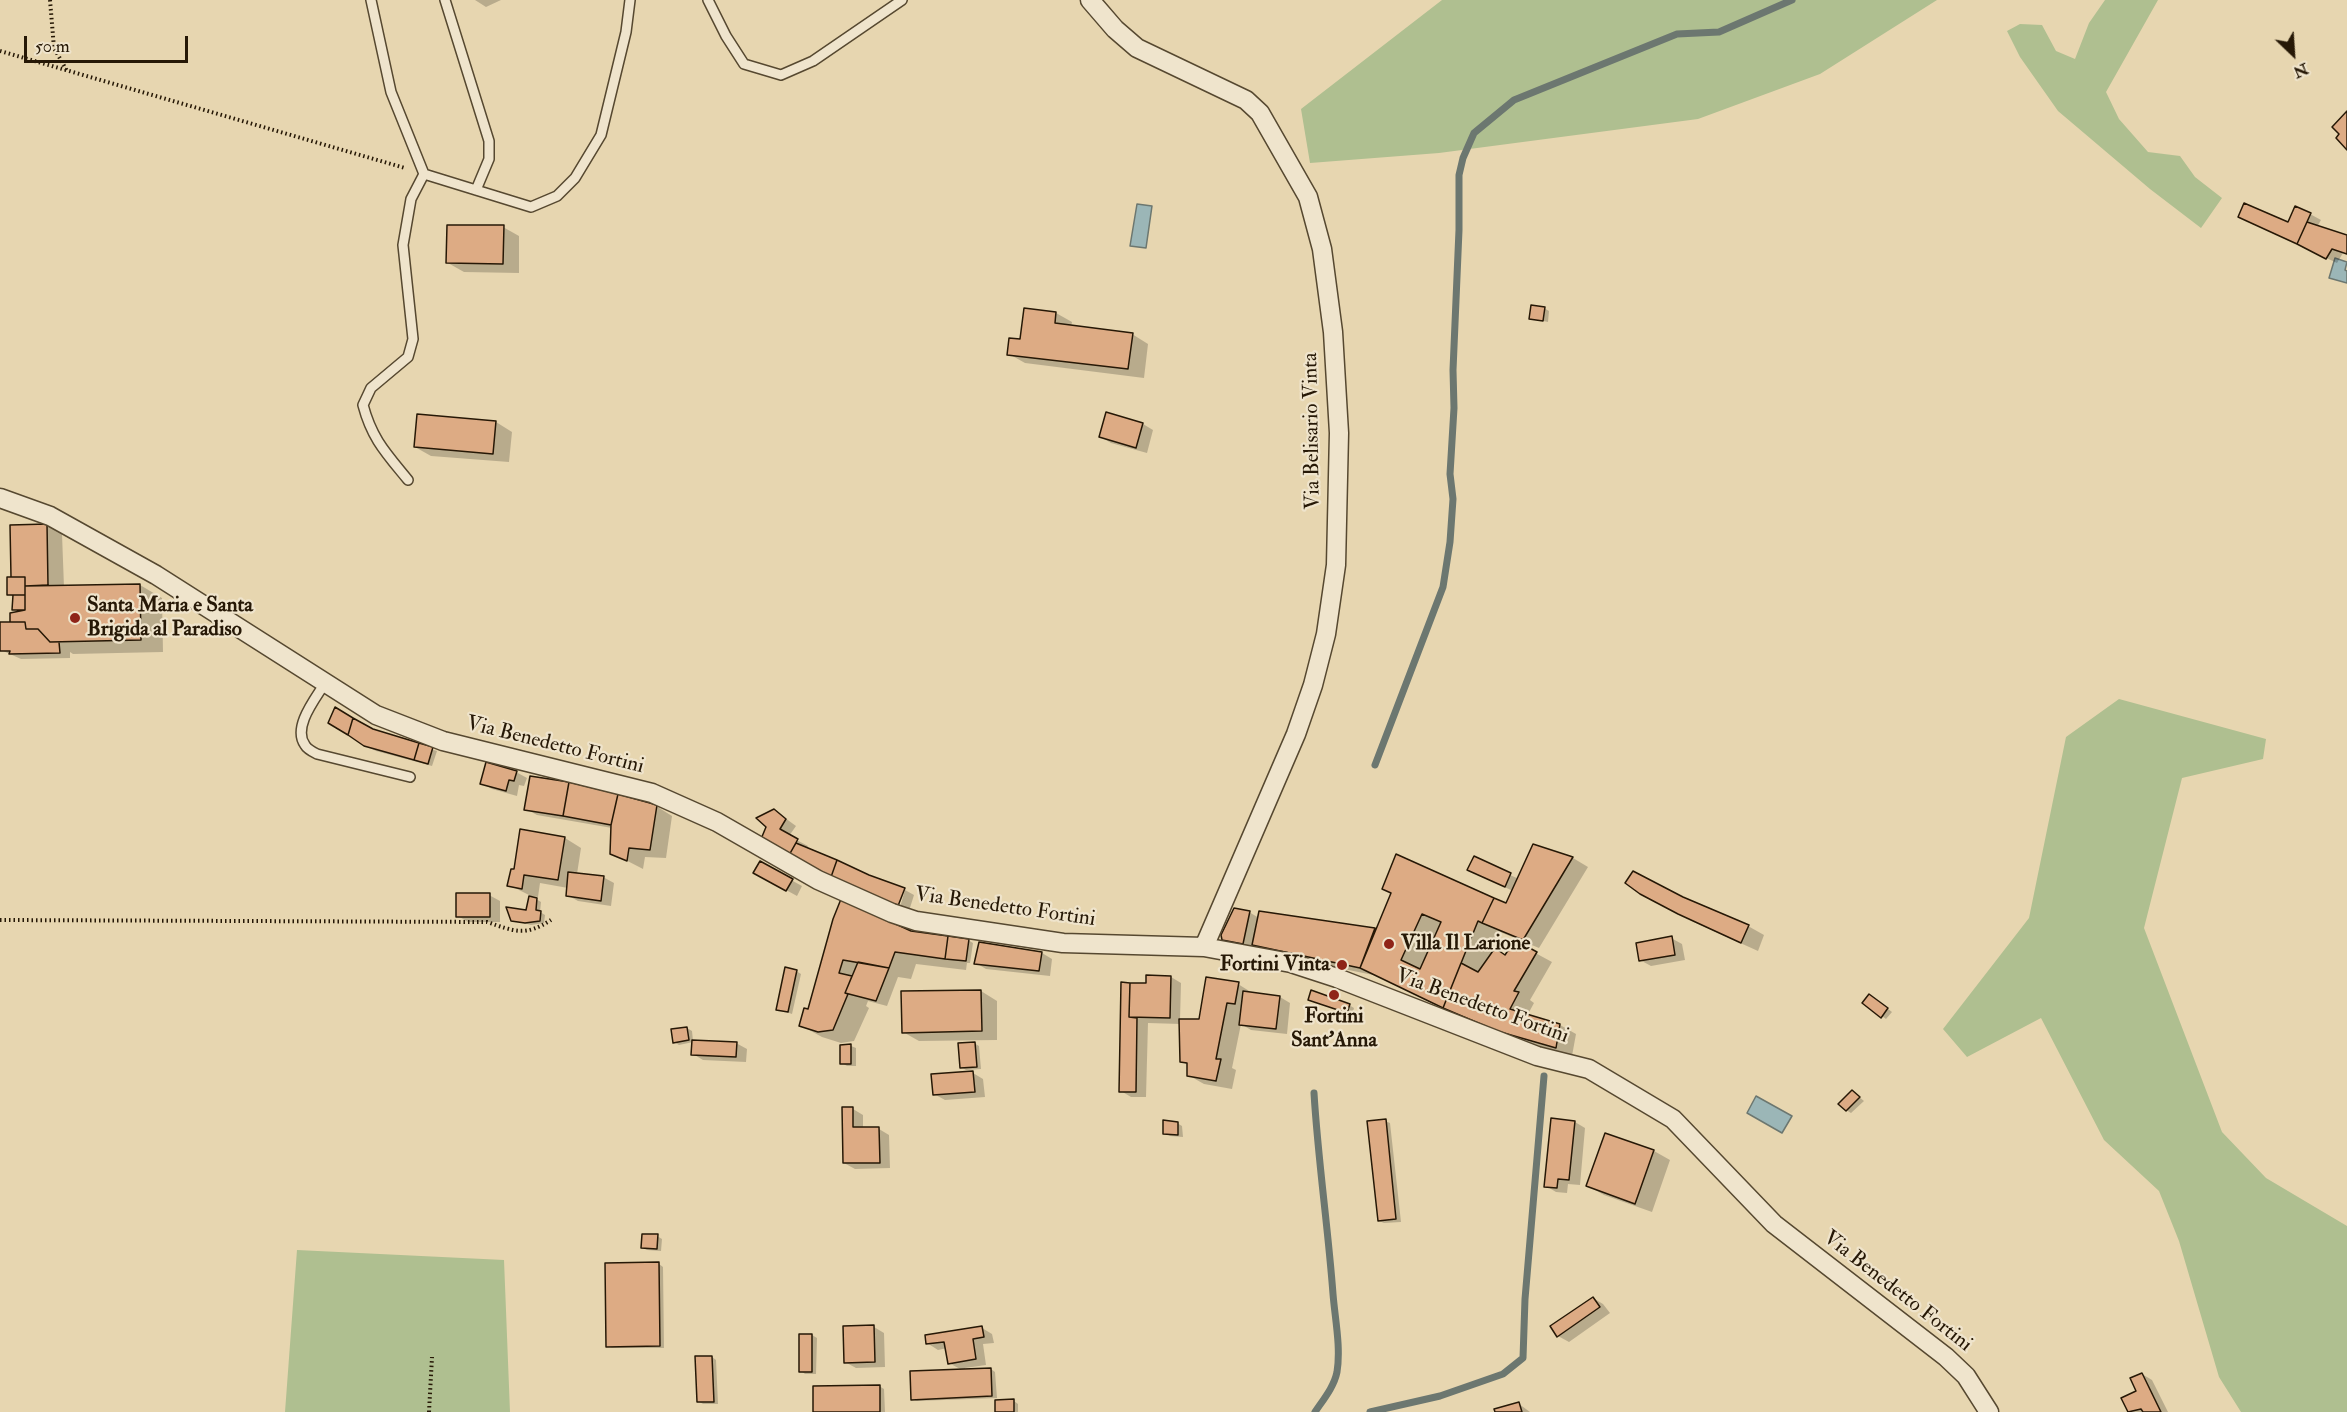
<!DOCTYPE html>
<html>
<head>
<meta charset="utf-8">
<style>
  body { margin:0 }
  #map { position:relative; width:2347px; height:1412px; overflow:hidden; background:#e7d6b0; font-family:"IM FELL Double Pica",serif }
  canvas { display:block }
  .north { position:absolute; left:2263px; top:24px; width:60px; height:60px; -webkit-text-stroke:4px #efe4cc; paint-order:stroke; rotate:155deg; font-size:16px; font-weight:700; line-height:24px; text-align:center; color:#261806 }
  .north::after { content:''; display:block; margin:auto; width:21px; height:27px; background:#261806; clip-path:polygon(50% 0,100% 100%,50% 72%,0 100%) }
  .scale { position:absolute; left:24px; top:36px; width:164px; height:27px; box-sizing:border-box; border:3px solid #261806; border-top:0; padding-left:8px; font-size:18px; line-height:21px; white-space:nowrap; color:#261806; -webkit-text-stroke:4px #efe4cc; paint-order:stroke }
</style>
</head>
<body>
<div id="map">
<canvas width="2347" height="1412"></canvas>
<div class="north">N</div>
<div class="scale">50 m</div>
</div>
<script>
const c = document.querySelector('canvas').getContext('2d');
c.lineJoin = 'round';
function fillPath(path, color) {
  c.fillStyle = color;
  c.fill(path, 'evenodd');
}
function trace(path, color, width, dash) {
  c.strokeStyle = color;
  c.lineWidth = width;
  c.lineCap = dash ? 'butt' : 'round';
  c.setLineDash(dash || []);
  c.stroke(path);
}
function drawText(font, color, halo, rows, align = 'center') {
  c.font = font + ' "IM FELL Double Pica",serif';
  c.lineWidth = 4.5;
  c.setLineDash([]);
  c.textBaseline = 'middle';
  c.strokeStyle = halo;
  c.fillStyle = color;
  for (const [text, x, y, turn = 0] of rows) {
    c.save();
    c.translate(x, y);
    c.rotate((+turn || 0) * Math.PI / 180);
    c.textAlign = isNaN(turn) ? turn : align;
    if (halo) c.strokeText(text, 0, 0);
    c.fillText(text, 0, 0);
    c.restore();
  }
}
const green = new Path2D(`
  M1442 0H1937L1820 74 1698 119 1439 153 1310 163 1301 109Z
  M2105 0H2158L2106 92 2119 119 2148 152 2180 156 2195 177 2222 198 2201 228 2150 189 2058 111 2020 57 2007 31 2020 24 2042 25 2056 51 2075 59 2089 23Z
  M2119 699 2266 739 2263 759 2182 778 2144 928 2222 1132 2266 1178 2347 1226V1412H2241L2219 1377 2179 1241 2159 1191 2104 1140 2041 1018 1967 1057 1943 1029 2029 918 2066 737Z
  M297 1250 504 1260 510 1412H285Z`);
const water = new Path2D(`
  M1137 204 1152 206 1146 248 1130 246Z
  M2335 258 2347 262 2345 270 2347 271V283L2329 278Z
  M1756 1096 1792 1116 1782 1133 1747 1113Z`);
const shadow = new Path2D(`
  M475 0H501L486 7Z
  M2310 214 2321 220 2317 227 2347 237V255L2343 253 2337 263 2240 217 2288 224Z
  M503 227 519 236V273L464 272 448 263Z
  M1544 308 1549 311 1548 322 1530 318Z
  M1056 313 1072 322 1071 327 1132 334 1148 344 1144 378 1025 363 1009 354 1021 341Z
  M496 422 512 432 509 462 431 456 415 447Z
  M1143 424 1153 430 1147 453 1111 443 1101 437Z
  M46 525 62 534 64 587 140 585 162 598 163 652 73 654 70 652V658L21 659 1 650 11 624 20 612 14 609V597L8 594Z
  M372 731 437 751 432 766 376 751 364 745Z
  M516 772 527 778 524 786 519 785 517 796 492 789 481 783Z
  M656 806 672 816 666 858 645 857 643 869 612 853V828L537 815 526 809Z
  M774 810 796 826 789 836 808 846 801 862 763 838Z
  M565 838 581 848 577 874 603 877 614 883 611 906 578 901 567 895 568 888 540 883 538 897 531 896 541 902 540 912 545 915 544 923 531 925 512 920 527 911 531 896 509 885Z
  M1534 845 1573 858 1588 867 1539 948 1500 932 1493 948 1506 956 1515 942 1552 962 1530 1000 1534 1003 1527 1016 1560 1025 1576 1034 1572 1056 1515 1040 1465 1019 1378 976 1270 954 1254 945 1253 949 1234 945 1223 939 1249 912 1259 918 1261 912 1377 931 1393 893 1507 905 1513 891 1479 875H1510L1519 879Z
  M760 863 802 886 797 896 755 873Z
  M905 890 914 895 909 911 900 907Z
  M489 895 500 901V922H468L458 916Z
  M1682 898 1748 926 1764 935 1758 951 1696 923 1658 903Z
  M835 919 968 940 973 943 970 963H967L966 970 916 964 911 979 898 977 887 1006 868 1001 866 1006 869 1008 854 1041 841 1043 822 1037 800 1025 809 1011Z
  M1671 938 1682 944 1685 960 1651 966 1640 960Z
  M1042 953 1052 959 1050 976 986 969 976 963Z
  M796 971 801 974 792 1014 778 1009Z
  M1171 977 1181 983 1180 1020 1200 1021 1238 984 1254 994 1280 997 1290 1003 1287 1034 1251 1030 1241 1024 1232 1068 1236 1070 1232 1089 1204 1084 1188 1075V1065L1181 1061 1180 1024 1148 1023 1146 1097H1131L1121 1091 1122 983 1148 984Z
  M981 991 997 1001V1040L919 1041 903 1032Z
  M1874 998 1892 1012 1886 1019 1882 1016Z
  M1314 1002 1349 1005 1354 1008 1352 1015Z
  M687 1028 692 1031 693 1041 736 1043 747 1049 746 1062 703 1060 693 1054V1042L679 1045 674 1042Z
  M974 1043 979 1046 981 1069 966 1070 961 1067Z
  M851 1046 856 1048V1066H847L842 1063Z
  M973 1073 983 1079 985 1097 945 1100 934 1094Z
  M1852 1091 1864 1101 1851 1113 1846 1110Z
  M853 1109 863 1115V1129H879L889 1135 890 1168 855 1169 844 1163Z
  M1553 1120 1575 1122 1585 1128 1580 1185 1568 1184 1567 1193 1556 1192 1546 1186Z
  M1385 1121 1390 1123 1401 1222 1384 1223 1379 1221Z
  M1177 1123 1182 1126 1183 1137 1170 1136 1165 1133Z
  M1606 1135 1654 1151 1670 1160 1652 1212 1604 1195 1588 1186Z
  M657 1236 662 1239 661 1251 647 1250 643 1248Z
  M659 1264 663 1267 664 1348H612L607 1346Z
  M1593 1298 1603 1304 1610 1313 1569 1342 1558 1336Z
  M874 1327 884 1333 885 1367 856 1368 845 1362Z
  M982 1328 992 1334 994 1343 983 1344 986 1365 965 1368V1370L991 1369 995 1372 997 1398 917 1401 912 1399 962 1370 949 1363 947 1348 938 1350 927 1343Z
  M812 1335 817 1338 816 1374H805L801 1371Z
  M712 1357 716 1360 718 1404H703L698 1401Z
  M2142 1374 2152 1380 2168 1412H2129L2123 1398 2138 1391Z
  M879 1386 884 1389 885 1412H815Z
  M1014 1401 1018 1404V1412H997Z
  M1519 1404 1530 1412H1497Z`);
const stream = new Path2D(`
  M1375 765 1443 587 1450 542 1453 499 1450 474 1454 408 1453 370 1459 230V175L1463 158 1474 133 1514 100 1677 34 1719 32 1792 0
  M1314 1093C1318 1160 1328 1227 1333 1294 1335 1319 1341 1347 1337 1372 1334 1387 1323 1400 1315 1412
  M1370 1412 1440 1396 1503 1374 1523 1358 1525 1299 1544 1076`);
const building = new Path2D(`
  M2347 111V150L2336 138 2339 134 2332 127Z
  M2244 203 2288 222 2295 206 2311 213 2297 244 2238 217Z
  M2307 222 2347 235V254L2332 249 2326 259 2297 244Z
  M447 225H504L503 264 446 263Z
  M1531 305 1545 307 1543 321 1529 319Z
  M1024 308 1056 312 1055 323 1133 333 1128 369 1007 355 1009 338 1020 339Z
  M1106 412 1143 423 1136 448 1099 437Z
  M417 414 496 421 493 454 414 447Z
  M47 524 48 585 25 586V577H11L10 525Z
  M7 577H25V595H7Z
  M140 584 141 640 50 642 38 629H26L25 622H10V613L25 610V586Z
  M13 595H25V610H12Z
  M0 622H25L26 629H38L50 642H59L60 653 9 654 10 651H0Z
  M335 707 353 718 348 735 328 723Z
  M353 718 373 729 419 743 414 760 364 746 348 735Z
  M419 743 433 747 428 764 414 760Z
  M486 762 517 771 514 781 509 780 506 791 480 784Z
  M530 776 569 782 563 816 524 810Z
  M569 782 618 794 611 825 563 816Z
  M618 794 657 805 650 850 629 848 627 861 610 854 611 825Z
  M774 809 786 819 780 829 798 839 788 857 761 839 766 827 756 818Z
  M520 829 565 837 558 880 524 875 522 889 507 886 511 869H514Z
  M796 843 837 860 831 877 788 857Z
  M1533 844 1573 857 1523 940 1482 923 1494 898 1506 903Z
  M1396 854 1494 898 1482 923 1478 921 1443 1008 1360 968 1391 893 1382 889ZM1422 914 1441 922 1420 969 1401 960Z
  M1474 856 1511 873 1505 887 1467 870Z
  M837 860 869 875 905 888 898 906 831 877Z
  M760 861 793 879 786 891 753 873Z
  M1633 871 1683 897 1749 925 1741 943 1678 914 1640 894 1625 883Z
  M568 872 604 876 601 901 566 896Z
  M456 893H490V917H456Z
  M529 896 537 898 536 910 541 911 540 921 525 923 511 921 506 907 526 910Z
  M841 899 911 931 948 936 945 959 895 952 889 968 843 960 839 973 852 976 845 993 848 994 833 1030 818 1032 799 1026 804 1008 808 1009 833 919Z
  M1234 908 1250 911 1243 944 1222 940 1221 935Z
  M1259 911 1375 928 1360 968 1252 945Z
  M948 936 969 939 966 961 945 959Z
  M1672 936 1675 955 1639 961 1636 943Z
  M1515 940 1537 952 1514 991 1519 992 1510 1009 1560 1024 1556 1048 1497 1031 1443 1008 1461 963 1478 972 1495 948 1505 955Z
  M979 942 1042 952 1039 971 974 964Z
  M858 962 889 968 876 1001 845 993Z
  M785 967 797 970 788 1012 776 1010Z
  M1146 975 1171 976 1170 1018 1129 1017 1130 983H1146Z
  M1206 977 1239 982 1235 1004 1227 1003 1216 1059H1221L1216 1081 1187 1076V1063L1180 1062 1179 1019H1199Z
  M1121 982 1130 983 1129 1017 1137 1018 1136 1092H1119Z
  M981 990 982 1031 902 1033 901 991Z
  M1311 990 1350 1004 1347 1013 1308 1000Z
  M1243 991 1280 996 1276 1029 1239 1025Z
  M1869 994 1888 1008 1881 1018 1862 1003Z
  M687 1027 689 1040 673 1043 671 1029Z
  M692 1040 737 1042 736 1057 691 1055Z
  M975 1042 977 1067 960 1068 958 1043Z
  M851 1044V1064H840V1045Z
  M973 1071 975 1092 933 1095 931 1074Z
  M1852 1090 1860 1097 1846 1111 1838 1104Z
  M842 1107H853V1127H879L880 1163H843Z
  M1551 1118 1575 1121 1569 1180 1558 1179 1557 1188 1544 1187Z
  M1386 1119 1396 1219 1378 1221 1367 1121Z
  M1163 1120 1178 1122V1135L1163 1134Z
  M1605 1133 1654 1150 1635 1204 1586 1186Z
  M642 1234H658L657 1249 641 1248Z
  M659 1262 660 1346 606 1347 605 1263Z
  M1593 1297 1600 1307 1557 1337 1550 1326Z
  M874 1325 875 1362 844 1363 843 1326Z
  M982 1326 984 1337 973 1339 976 1359 948 1364 944 1342 926 1344 925 1335Z
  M799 1334H812V1372H799Z
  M695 1356H712L714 1402H697Z
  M991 1368 992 1396 911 1400 910 1371Z
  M2142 1373 2161 1412H2143L2141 1409 2128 1412 2121 1398 2136 1391 2130 1378Z
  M880 1385V1412H813V1386Z
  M1014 1399V1412H995V1400Z
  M1519 1402 1522 1412H1495L1494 1409Z`);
const path = new Path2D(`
  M50 0 54 48 67 71
  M0 51 405 168
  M0 920 487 922C514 931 525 937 551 920
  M429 1412 432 1357`);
const service = new Path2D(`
  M371 0 391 92 424 174
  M445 0 489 141V159L476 190
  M708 0 726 36 744 64 781 75 813 61 902 0
  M424 174 531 207 557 196 575 178 601 135 626 32 630 0
  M408 480C386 453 372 439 363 405L371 388 408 357 413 339 403 245 411 199 424 174
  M325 683C316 698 292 727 305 745 307 749 313 752 317 754L410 777`);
const minor = new Path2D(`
  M1090 0 1115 29 1137 48 1246 100 1260 113 1308 197 1322 249 1333 332 1339 433 1336 565 1326 634 1313 685 1296 734 1204 947
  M0 498 50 516 156 575 376 715 443 741 652 793 717 822 818 880 892 913 916 921 1063 943 1204 947 1291 963 1337 978 1537 1056 1589 1069 1673 1119 1774 1224 1946 1357 1966 1376 1989 1412`);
const markers = [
  [75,618,6,"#8f2418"],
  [1389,944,6,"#8f2418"],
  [1342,965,6,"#8f2418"],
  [1334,995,6,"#8f2418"]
];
const streetNames = [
  ["Via Belisario Vinta",1313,431,-91],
  ["Via Benedetto Fortini",555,746,14],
  ["Via Benedetto Fortini",1005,908,8],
  ["Via Benedetto Fortini",1482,1007,20],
  ["Via Benedetto Fortini",1897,1292,38]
];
const poiNames = [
  ["Santa Maria e Santa",87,606],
  ["Brigida al Paradiso",87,630],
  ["Villa Il Larione",1401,944],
  ["Fortini Vinta",1330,965,"right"],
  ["Fortini",1334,1017,"center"],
  ["Sant'Anna",1334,1041,"center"]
];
fillPath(green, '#afbf90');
fillPath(water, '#9bb6b7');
trace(water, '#6c7770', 1.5);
fillPath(shadow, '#0003');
trace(stream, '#6c7770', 7);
fillPath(building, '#ddab84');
trace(building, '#261806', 1.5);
trace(service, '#564830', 12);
trace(minor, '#564830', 21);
trace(path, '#261806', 4, [1.5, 3]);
trace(service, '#efe4cc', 9);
trace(minor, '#efe4cc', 18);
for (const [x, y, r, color] of markers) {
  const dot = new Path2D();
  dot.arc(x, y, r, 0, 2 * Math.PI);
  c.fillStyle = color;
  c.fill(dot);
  trace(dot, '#efe4cc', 2);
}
drawText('21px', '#261806', '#efe4cc', streetNames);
drawText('bold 21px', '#261806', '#efe4cc', poiNames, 'left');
</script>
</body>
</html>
